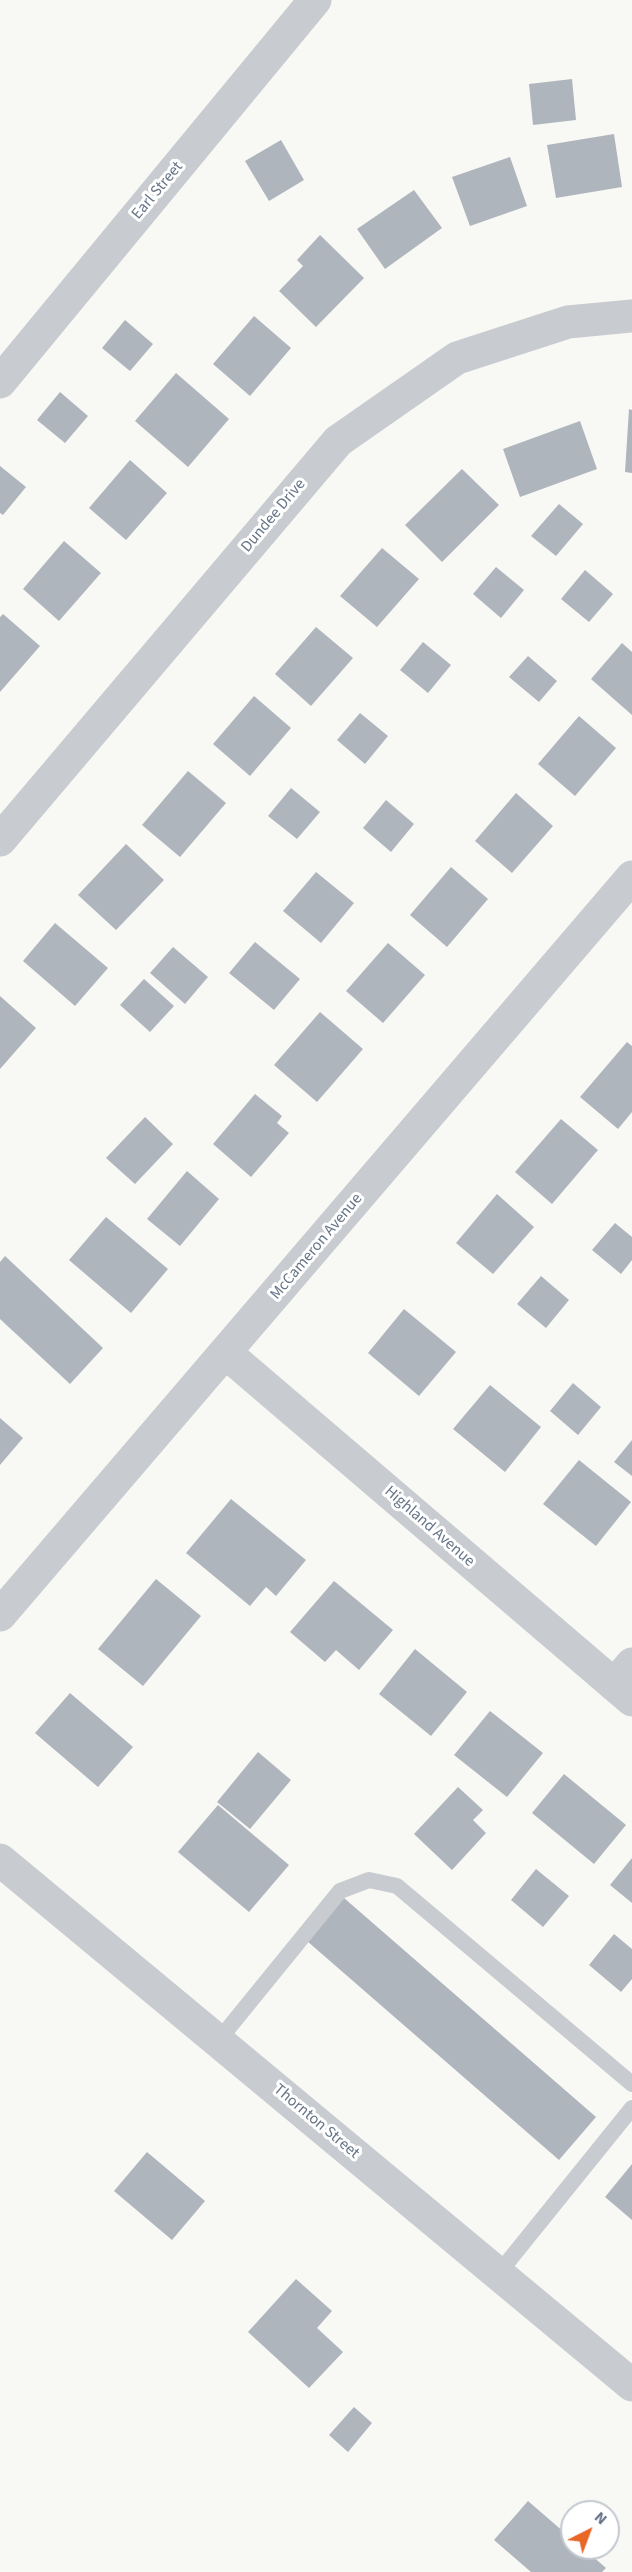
<!DOCTYPE html>
<html>
<head>
<meta charset="utf-8">
<style>
  body { margin:0 }
  #map { position:relative; width:632px; height:2572px; overflow:hidden; background:#f8f8f5; font-family:"Source Sans 3",sans-serif }
  canvas { display:block }
  .north { position:absolute; left:560px; top:2500px; width:60px; height:60px; box-sizing:border-box; background:#fff; border:2px solid #c2c8cf; border-radius:50%; rotate:42deg; font-size:16px; font-weight:700; line-height:24px; text-align:center; color:#667587 }
  .north::after { content:''; display:block; margin:auto; width:21px; height:27px; background:#e86626; clip-path:polygon(50% 0,100% 100%,50% 72%,0 100%) }
</style>
</head>
<body>
<div id="map">
<canvas width="632" height="2572"></canvas>
<div class="north">N</div>
</div>
<script>
const c = document.querySelector('canvas').getContext('2d');
c.lineJoin = 'round';
function fillPath(path, color) {
  c.fillStyle = color;
  c.fill(path, 'evenodd');
}
function trace(path, color, width, dash) {
  c.strokeStyle = color;
  c.lineWidth = width;
  c.lineCap = dash ? 'butt' : 'round';
  c.setLineDash(dash || []);
  c.stroke(path);
}
function drawText(font, color, halo, rows, align = 'center') {
  c.font = font + ' "Source Sans 3",sans-serif';
  c.lineWidth = 6;
  c.setLineDash([]);
  c.textBaseline = 'middle';
  c.strokeStyle = halo;
  c.fillStyle = color;
  for (const [text, x, y, turn = 0] of rows) {
    c.save();
    c.translate(x, y);
    c.rotate((+turn || 0) * Math.PI / 180);
    c.textAlign = isNaN(turn) ? turn : align;
    if (halo) c.strokeText(text, 0, 0);
    c.fillText(text, 0, 0);
    c.restore();
  }
}
const building = new Path2D(`
  M572 79 576 120 533 125 529 84Z
  M614 134 622 187 556 198 547 145Z
  M281 140 304 180 269 201 245 161Z
  M510 157 527 206 470 226 452 177Z
  M414 190 442 228 385 269 357 229Z
  M320 235 364 278 316 327 279 291 303 266 297 260Z
  M254 316 291 348 250 396 213 364Z
  M125 320 153 344 130 371 102 348Z
  M176 373 229 419 188 467 135 421Z
  M60 392 88 416 65 443 37 420Z
  M629 409 632 410V473L625 472Z
  M580 421 597 469 520 497 503 449Z
  M130 460 167 493 126 540 89 508Z
  M0 466 26 487 3 515 0 513Z
  M462 469 499 505 442 562 405 525Z
  M559 504 583 524 556 556 531 536Z
  M64 541 101 573 59 621 23 589Z
  M382 548 419 579 377 627 340 596Z
  M496 567 524 590 501 618 473 594Z
  M585 570 613 594 589 622 561 599Z
  M3 614 40 646 0 692V617Z
  M316 627 353 658 311 706 275 674Z
  M423 642 451 665 428 693 400 670Z
  M622 643 632 652V715L591 679Z
  M528 656 557 681 539 702 509 677Z
  M254 696 291 728 250 776 213 744Z
  M360 713 388 736 365 764 337 740Z
  M579 716 616 748 575 796 538 764Z
  M188 771 226 803 180 857 142 825Z
  M291 788 320 812 297 839 268 816Z
  M516 793 553 826 512 873 475 841Z
  M386 800 414 824 391 852 363 828Z
  M126 844 164 880 116 930 78 895Z
  M451 867 488 899 447 947 410 915Z
  M316 872 354 903 321 943 283 911Z
  M55 923 108 968 75 1006 23 961Z
  M255 942 300 979 274 1010 229 973Z
  M388 943 425 975 383 1023 346 991Z
  M173 947 208 977 185 1004 150 973Z
  M144 979 174 1006 150 1032 120 1005Z
  M0 996 36 1028 0 1069Z
  M320 1012 363 1049 317 1102 274 1065Z
  M627 1042 632 1046V1112L618 1129 580 1097Z
  M255 1094 282 1116 277 1123 289 1133 251 1177 213 1144Z
  M145 1117 173 1144 135 1184 106 1158Z
  M561 1119 598 1150 552 1204 515 1172Z
  M187 1171 219 1199 180 1246 147 1219Z
  M497 1194 534 1227 493 1274 456 1243Z
  M106 1217 168 1269 131 1313 69 1260Z
  M615 1223 632 1237V1260L621 1274 592 1250Z
  M5 1256 103 1348 70 1384 0 1319V1262Z
  M541 1276 569 1300 546 1328 517 1304Z
  M404 1309 456 1352 419 1396 368 1353Z
  M573 1383 601 1407 578 1435 550 1411Z
  M490 1385 541 1427 505 1472 453 1429Z
  M0 1418 23 1438 0 1465Z
  M632 1440V1476L614 1462Z
  M579 1460 631 1502 596 1546 543 1504Z
  M231 1499 306 1560 276 1596 266 1587 250 1606 186 1553Z
  M156 1579 201 1616 143 1686 98 1649Z
  M334 1581 393 1630 359 1670 336 1650 325 1662 290 1632Z
  M415 1649 467 1692 431 1736 379 1694Z
  M70 1693 133 1747 98 1787 35 1733Z
  M490 1711 543 1753 507 1797 454 1755Z
  M258 1752 291 1780 250 1829 217 1802Z
  M564 1774 626 1825 594 1864 532 1813Z
  M458 1787 483 1810 473 1820 486 1833 452 1870 414 1834Z
  M218 1805 289 1865 249 1912 178 1852Z
  M632 1858V1903L610 1885Z
  M536 1869 569 1896 543 1927 511 1900Z
  M344 1898 596 2117 559 2160 307 1941Z
  M614 1934 632 1949V1979L621 1992 589 1965Z
  M147 2152 205 2201 172 2240 114 2191Z
  M632 2164V2220L605 2197Z
  M296 2279 332 2311 317 2328 343 2352 309 2388 248 2332Z
  M354 2407 372 2423 348 2452 329 2435Z
  M528 2501 572 2539V2548H583L606 2568 602 2572H531L494 2540Z`);
const service = new Path2D(`
  M218 2041 340 1891 369 1880 397 1886 632 2084
  M498 2274 632 2108`);
const minor = new Path2D(`
  M0 382 315 0
  M0 840 338 441 457 358 568 322 632 316
  M226 1353 632 1700
  M0 1615 632 877
  M614 1685 632 1664`);
const tertiary = new Path2D(`
  M0 1860 632 2385`);
const streetNames = [
  ["Earl Street",158,191,-50],
  ["Dundee Drive",274,516,-50],
  ["McCameron Avenue",317,1247,-50],
  ["Highland Avenue",429,1527,41],
  ["Thornton Street",316,2122,40]
];
fillPath(building, '#afb5bc');
trace(service, '#c8cbcf', 16);
trace(minor, '#c8cbcf', 33);
trace(tertiary, '#c8cbcf', 33);
drawText('16px', '#667587', '#fff', streetNames);
</script>
</body>
</html>
